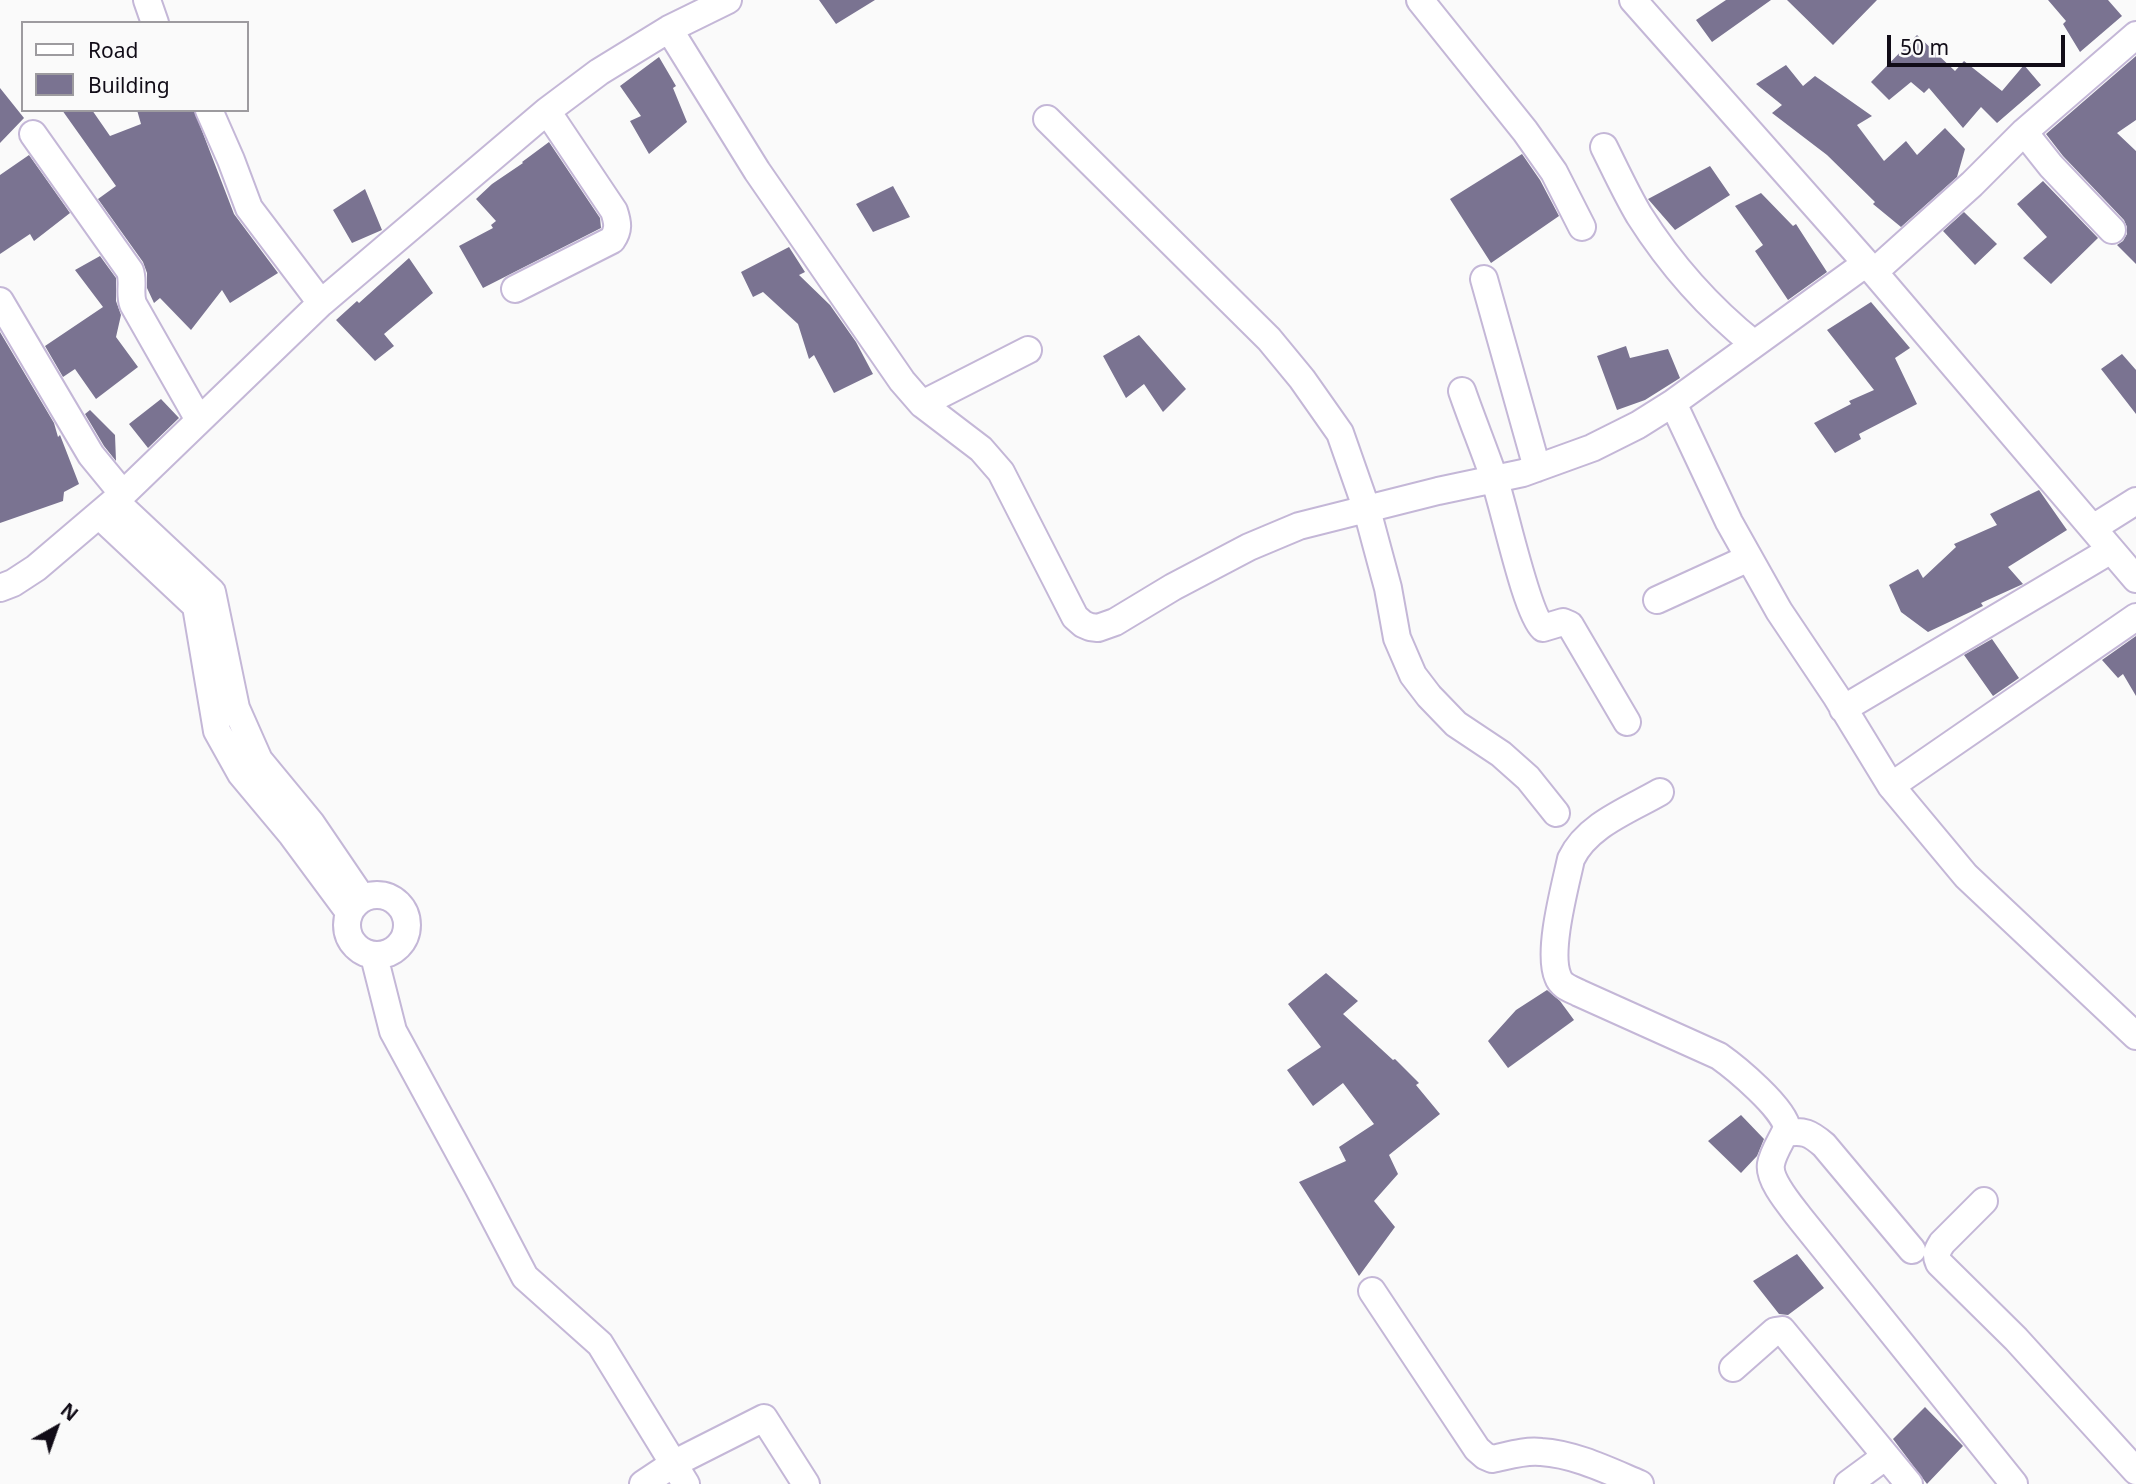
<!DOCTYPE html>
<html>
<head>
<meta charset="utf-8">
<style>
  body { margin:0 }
  #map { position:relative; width:2136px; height:1484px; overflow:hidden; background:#fafafa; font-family:"Noto Sans",sans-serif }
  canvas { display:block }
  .legend { position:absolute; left:21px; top:21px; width:228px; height:91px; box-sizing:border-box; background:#fafafa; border:2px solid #9d9b9f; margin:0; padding:9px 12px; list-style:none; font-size:21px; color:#110c17 }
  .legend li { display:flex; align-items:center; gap:14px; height:35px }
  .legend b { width:35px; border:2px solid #9d9b9f }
  .north { position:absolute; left:21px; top:1393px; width:70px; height:70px; -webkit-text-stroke:5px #fafafa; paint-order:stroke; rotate:40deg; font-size:19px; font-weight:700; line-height:28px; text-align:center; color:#110c17 }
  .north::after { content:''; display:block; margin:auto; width:24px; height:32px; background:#110c17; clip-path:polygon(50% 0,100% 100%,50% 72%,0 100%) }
  .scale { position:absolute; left:1887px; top:35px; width:178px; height:32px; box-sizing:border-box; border:4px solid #110c17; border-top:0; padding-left:9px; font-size:21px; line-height:24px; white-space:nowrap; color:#110c17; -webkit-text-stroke:5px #fafafa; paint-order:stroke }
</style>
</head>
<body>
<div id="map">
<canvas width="2136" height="1484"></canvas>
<ul class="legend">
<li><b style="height:9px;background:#fff"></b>Road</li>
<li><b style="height:19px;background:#7a7391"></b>Building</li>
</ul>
<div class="north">N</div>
<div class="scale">50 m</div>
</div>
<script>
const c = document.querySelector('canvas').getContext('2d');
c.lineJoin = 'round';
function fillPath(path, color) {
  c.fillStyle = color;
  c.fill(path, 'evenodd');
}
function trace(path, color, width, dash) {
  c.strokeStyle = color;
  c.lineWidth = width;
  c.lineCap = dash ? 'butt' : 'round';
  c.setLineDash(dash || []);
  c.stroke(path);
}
const building = new Path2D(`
  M819 0H875L836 24Z
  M1726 0H1771L1712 42 1696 20Z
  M1787 0H1877L1833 45Z
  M2048 0H2108L2122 16 2080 52 2063 24 2066 21Z
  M1917 35 1955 71 1964 61 2002 91 2024 65 2041 85 1997 123 1981 107 1963 128 1929 88 1924 93 1911 82 1889 100 1871 82Z
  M2136 56V120L2117 133 2136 151V264L2117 245 2123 241 2127 234V227L2124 220 2063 156 2046 134Z
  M659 57 676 86 673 88 687 122 649 154 630 121 641 116 620 86Z
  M1786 65 1803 86 1815 76 1872 116 1857 125 1884 161 1906 141 1917 155 1945 128 1965 149 1957 177 1901 227 1873 204 1875 202 1827 155 1772 113 1782 105 1756 84Z
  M0 88 24 118 0 143Z
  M62 110H92L110 136 141 124 137 110H194L234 214 278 273 230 303 222 290 191 330 160 298 154 303 147 288V273L143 262 98 199 116 186Z
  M549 142 600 218 601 228 483 288 459 246 493 228 491 225 496 221 476 199 492 184 523 163 522 162Z
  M1522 154 1540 180 1559 216 1491 263 1450 199Z
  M29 155 70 213 34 241 30 234 0 254V175Z
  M1710 166 1730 195 1675 230 1648 199Z
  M2043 181 2098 238 2051 284 2023 258 2047 237 2017 204Z
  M893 186 910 217 873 232 856 204Z
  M365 189 382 230 352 243 333 210Z
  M1761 193 1793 226 1796 224 1827 272 1788 300 1755 251 1763 245 1735 206Z
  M1964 212 1997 244 1975 265 1943 231Z
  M789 247 805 272 799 275 830 305 856 342 873 374 834 393 814 355 809 359 798 324 763 292 753 297 741 272Z
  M100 256 116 278V301L121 315 116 337 138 367 96 399 75 369 63 377 45 346 103 307 75 270Z
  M409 258 433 293 384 334 394 346 375 361 336 320 357 301 359 303Z
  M1871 302 1910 348 1895 358 1917 404 1859 434 1861 439 1835 453 1814 423 1851 404 1849 401 1874 390 1827 330Z
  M0 332 54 423 58 437 60 435 79 484 64 492 63 501 0 523Z
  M1139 335 1186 389 1163 412 1144 384 1126 398 1103 356Z
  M1626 346 1630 358 1668 349 1680 378 1645 400 1617 410 1597 356Z
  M2122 354 2136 370V414L2101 369Z
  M161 399 179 418 148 448 129 424Z
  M90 410 115 435 116 461 104 446 85 414Z
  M2039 490 2067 530 2008 567 2023 584 1981 603 1983 606 1928 632 1901 612 1889 585 1918 569 1923 578 1956 547 1954 544 1997 525 1990 514Z
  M2136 636V696L2123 674 2118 678 2102 660Z
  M1992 639 2019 678 1993 696 1964 655Z
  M1326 973 1358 1001 1343 1014 1393 1060 1395 1059 1419 1083 1416 1085 1440 1114 1389 1155 1398 1174 1374 1201 1395 1227 1359 1276 1299 1182 1346 1161 1339 1147 1374 1124 1343 1083 1313 1106 1287 1070 1321 1047 1288 1004Z
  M1547 990 1560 1001 1574 1020 1508 1068 1488 1041 1516 1010Z
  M1741 1115 1764 1139 1757 1156 1741 1173 1708 1141Z
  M1797 1254 1824 1288 1788 1315 1779 1314 1753 1281Z
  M1925 1407 1963 1446 1927 1484 1893 1439Z`);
const minor = new Path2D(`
  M147 0 155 23
  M1420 0 1525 131 1554 172 1582 227
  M1633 0 1874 272 2136 579
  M669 29 757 171 902 381 922 404 981 449 1001 472 1075 617 1083 624 1090 627 1098 628 1115 622 1173 587 1249 547 1299 526 1438 491 1523 473 1592 448 1638 425 1673 403 1865 264
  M209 110 231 160 249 208 321 303
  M1047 119 1269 339 1302 379 1340 433 1367 510 1388 588 1397 638 1413 675 1429 696 1456 724 1501 754 1528 778 1556 813
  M2024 132 2051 166 2112 230
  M33 134 130 271C134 282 129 292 133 304L199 420
  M1604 147C1615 169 1626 193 1639 215 1670 264 1709 308 1754 344
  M1874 272 1972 184 2024 132 2136 35
  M1484 279 1537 468
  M515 289 612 240C619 230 618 223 614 211L547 111
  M0 301 91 455 123 494
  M1462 391C1472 420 1484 449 1494 478 1504 506 1526 613 1543 628L1563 622 1570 625 1627 722
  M1673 403 1729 522 1779 611 1836 696 1891 786 1966 876 2136 1036
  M922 404 1028 350
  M115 501 212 592 236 708 259 760 311 823 362 898
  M99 515 196 606 217 731 241 774 292 835 349 912
  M2093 528 2136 501
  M0 588 13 583 36 568 123 494 321 303 547 111 599 72 669 29 728 0
  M1657 600 1749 558
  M1843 709 2111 550
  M1891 786 2136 617
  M1660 792C1629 810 1587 825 1571 859 1565 887 1547 952 1558 977 1561 986 1571 989 1579 993L1719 1056C1736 1068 1784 1108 1787 1128 1782 1140 1773 1152 1771 1164 1768 1180 1791 1206 1800 1218L2014 1484
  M347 925a30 30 0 1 1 60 0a30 30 0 1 1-60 0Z
  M374 956 393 1031 479 1189 525 1277 600 1344 686 1484
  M1785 1133C1804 1130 1810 1133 1824 1145L1912 1250
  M1984 1201 1942 1243C1937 1251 1935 1254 1939 1263L2016 1339 2136 1471
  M1372 1291 1477 1449 1485 1456 1492 1459C1507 1456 1525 1450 1541 1452 1575 1454 1609 1471 1640 1484
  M1733 1368 1775 1331 1782 1330 1909 1484
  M643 1484 673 1464 764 1418 806 1484
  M1848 1484 1886 1456`);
fillPath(building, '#7a7391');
trace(minor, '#c4b7d7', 30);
trace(minor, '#fff', 26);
</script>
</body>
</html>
